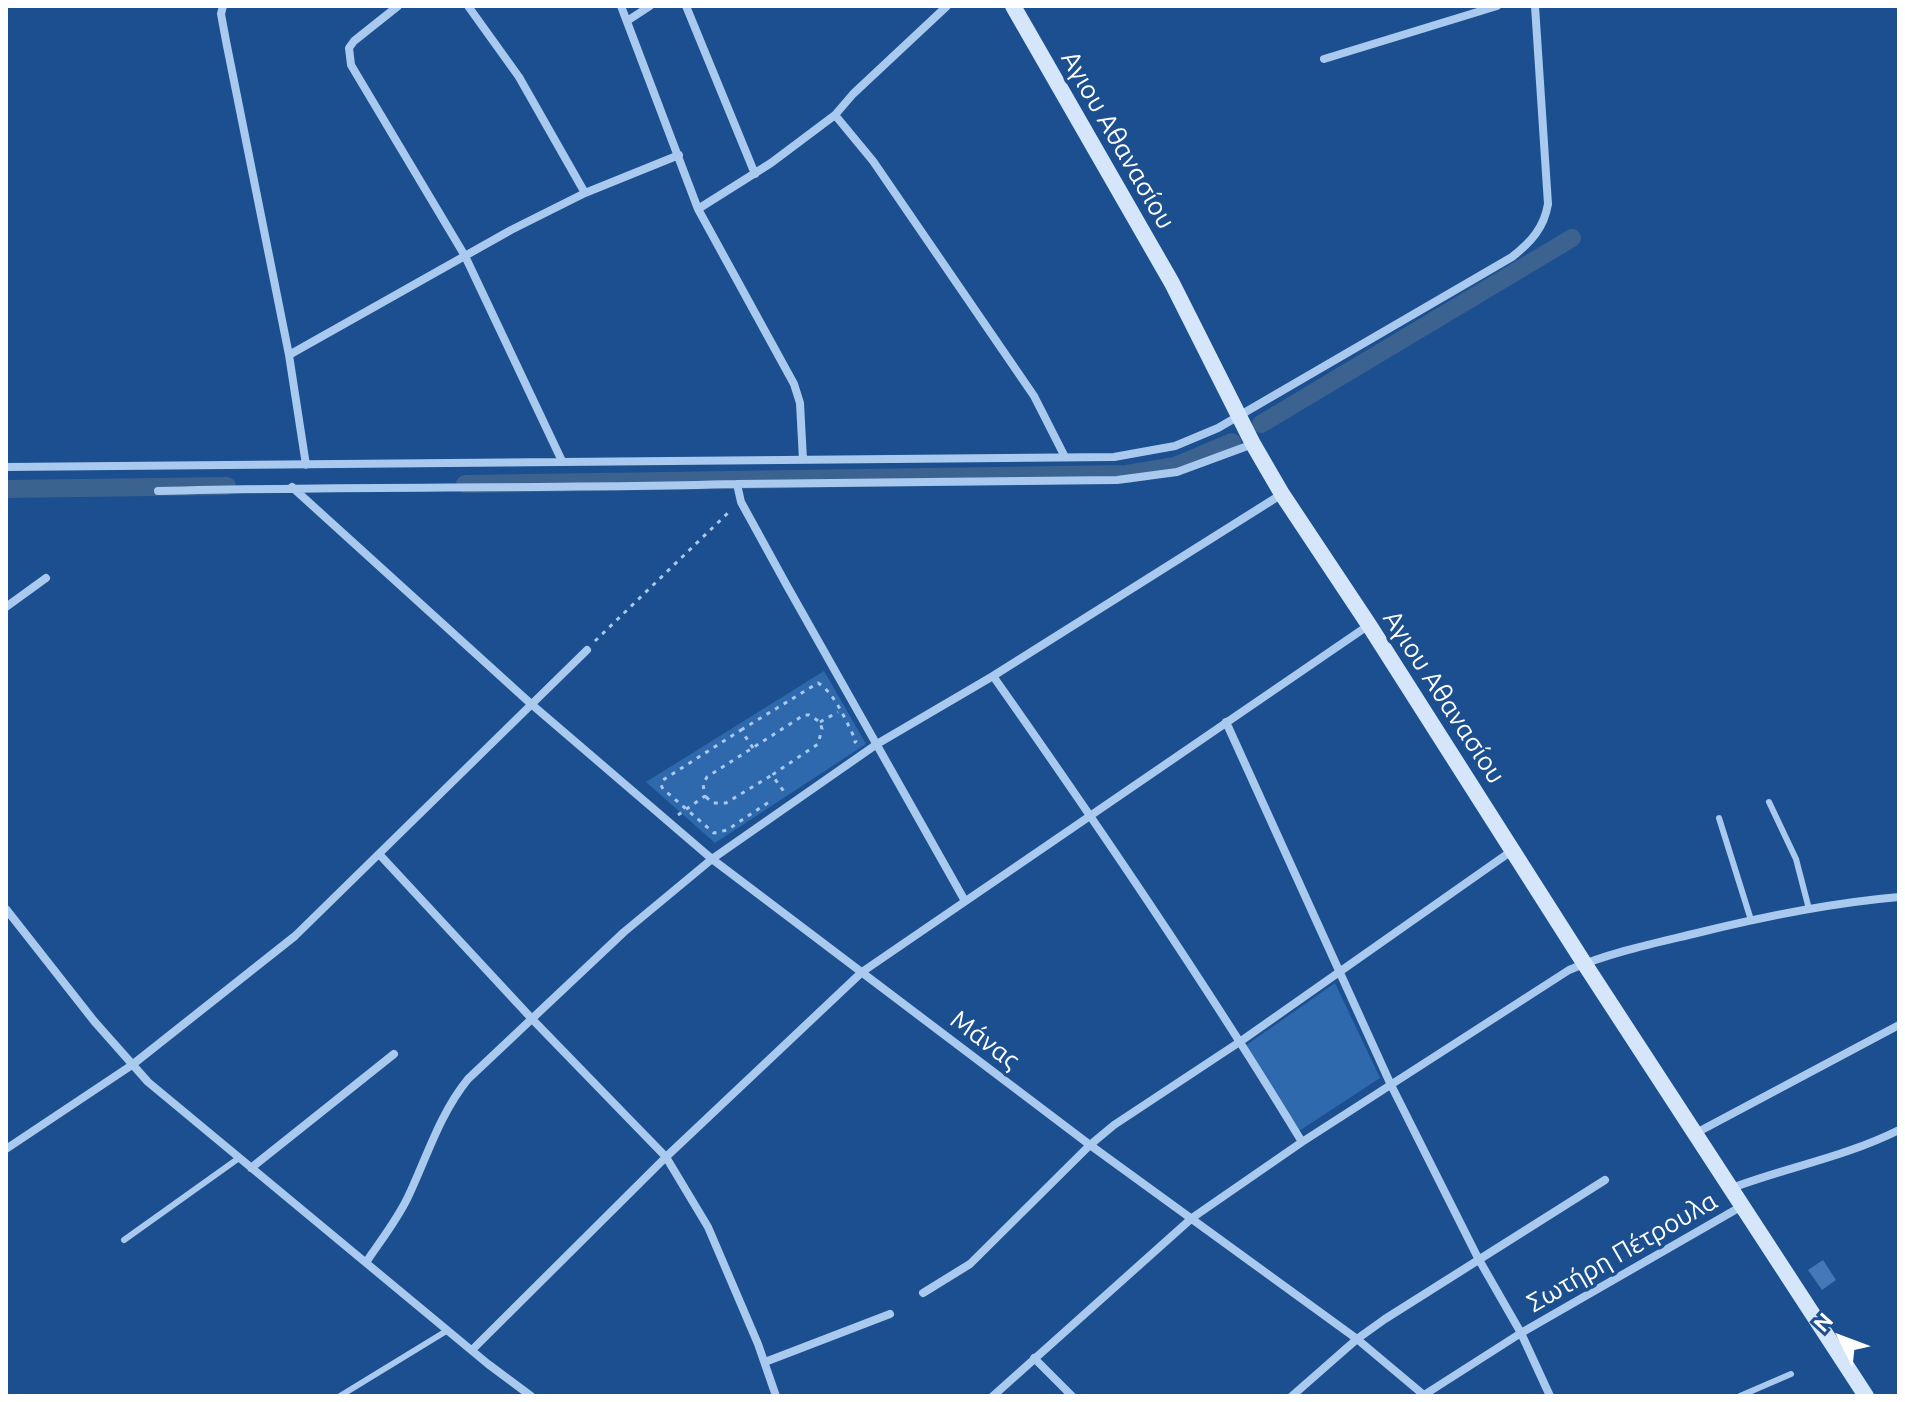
<!DOCTYPE html>
<html>
<head>
<meta charset="utf-8">
<style>
  body { margin:0 }
  #map { position:relative; width:1905px; height:1402px; overflow:hidden; background:#1b4f8f; font-family:Ubuntu,sans-serif }
  canvas { display:block }
  .frame { position:absolute; inset:0; border:8px solid #fff; pointer-events:none }
  .north { position:absolute; left:1801px; top:1298px; width:80px; height:80px; -webkit-text-stroke:6px #1b4f8f; paint-order:stroke; rotate:312deg; font-size:22px; font-weight:700; line-height:32px; text-align:center; color:#fff }
  .north::after { content:''; display:block; margin:auto; width:28px; height:36px; background:#fff; clip-path:polygon(50% 0,100% 100%,50% 72%,0 100%) }
</style>
</head>
<body>
<div id="map">
<canvas width="1905" height="1402"></canvas>
<div class="frame"></div>
<div class="north">N</div>
</div>
<script>
const c = document.querySelector('canvas').getContext('2d');
c.lineJoin = 'round';
function fillPath(path, color) {
  c.fillStyle = color;
  c.fill(path, 'evenodd');
}
function trace(path, color, width, dash) {
  c.strokeStyle = color;
  c.lineWidth = width;
  c.lineCap = dash ? 'butt' : 'round';
  c.setLineDash(dash || []);
  c.stroke(path);
}
function drawText(font, color, halo, rows, align = 'center') {
  c.font = font + ' Ubuntu,sans-serif';
  c.lineWidth = 7;
  c.setLineDash([]);
  c.textBaseline = 'middle';
  c.strokeStyle = halo;
  c.fillStyle = color;
  for (const [text, x, y, turn = 0] of rows) {
    c.save();
    c.translate(x, y);
    c.rotate((+turn || 0) * Math.PI / 180);
    c.textAlign = isNaN(turn) ? turn : align;
    if (halo) c.strokeText(text, 0, 0);
    c.fillText(text, 0, 0);
    c.restore();
  }
}
const green = new Path2D(`
  M824 671 866 744 715 843 646 782Z
  M1335 983 1380 1078 1299 1131 1245 1046Z`);
const canal = new Path2D(`
  M1261 424 1572 238
  M465 484 1127 474 1175 466 1232 442
  M6 489 227 486`);
const building = new Path2D(`
  M1823 1260 1836 1280 1822 1290 1808 1270Z`);
const path = new Path2D(`
  M595 641 731 510
  M820 722 838 712
  M741 730 818 683C835 693 847 723 856 741L854 743
  M753 748 741 730 663 780 661 785 663 789 714 833 727 830 769 802
  M706 797 713 803H726L772 775
  M678 815 705 796 703 784 707 777 804 715H809L820 722 822 729 818 744 772 775 785 793`);
const lane = new Path2D(`
  M1769 802 1796 859 1809 909
  M1719 818 1751 920
  M124 1240 239 1158
  M340 1396 448 1330
  M1740 1396 1791 1374`);
const street = new Path2D(`
  M223 6 221 14 226 41 289 355 511 230 585 193 679 155
  M398 6 354 41 349 48 351 65 465 256 562 461
  M468 6 519 77 585 193
  M621 6 698 209 794 384 800 403 803 460
  M686 6 755 174
  M627 21 650 6
  M1324 59 1497 6
  M835 115 873 161 1034 396 1065 457
  M698 209 771 163 835 115 853 94 947 6
  M289 355 306 465
  M6 467 1114 457 1175 446 1218 428 1512 257C1531 242 1544 228 1548 204L1535 6
  M292 487 530 703 712 859 1090 1145 1357 1339 1425 1396
  M158 491C351 486 544 489 737 484
  M6 607 46 578
  M993 676C1100 828 1205 982 1302 1142
  M1226 722 1391 1085 1478 1258 1521 1333 1550 1396
  M379 854 533 1020 666 1157 708 1227 758 1344 776 1396
  M965 901 786 584 741 502 737 484 1117 480 1177 472 1253 444
  M6 909 94 1021 148 1082 488 1364 531 1396
  M1696 1133 1899 1025
  M6 1149 132 1065 295 936 587 650
  M251 1168 394 1054
  M1732 1188C1788 1167 1845 1157 1899 1130
  M367 1261C381 1240 397 1220 408 1197 427 1157 439 1115 468 1079L624 932 712 859 877 744 993 676 1282 494
  M923 1293 970 1264 1090 1145 1114 1125 1241 1041 1513 850
  M472 1350 666 1157 862 972 1369 625
  M1034 1358 1072 1396
  M765 1362 890 1314
  M1424 1395 1521 1333 1742 1206
  M993 1396 1192 1218 1302 1142 1569 970C1609 953 1651 944 1693 934 1761 917 1829 903 1899 897
  M1292 1396 1357 1339 1385 1319 1605 1180`);
const secondary = new Path2D(`
  M1013 6 1172 283 1253 444 1282 494 1369 625 1584 963 1866 1396`);
const streetNames = [
  ["Αγιου Αθανασίου",1118,140,60],
  ["Αγιου Αθανασίου",1444,697,57],
  ["Μάνας",985,1040,37],
  ["Σωτήρη Πέτρουλα",1622,1252,-30]
];
fillPath(green, '#2e69ad');
trace(canal, '#3c6290', 18);
fillPath(building, '#4478b7');
trace(path, '#a9c9ee', 3, [4, 6]);
trace(lane, '#a9c9ee', 6);
trace(street, '#a9c9ee', 8);
trace(secondary, '#d6e6fa', 16);
drawText('26px', '#fff', '#1b4f8f', streetNames);
</script>
</body>
</html>
